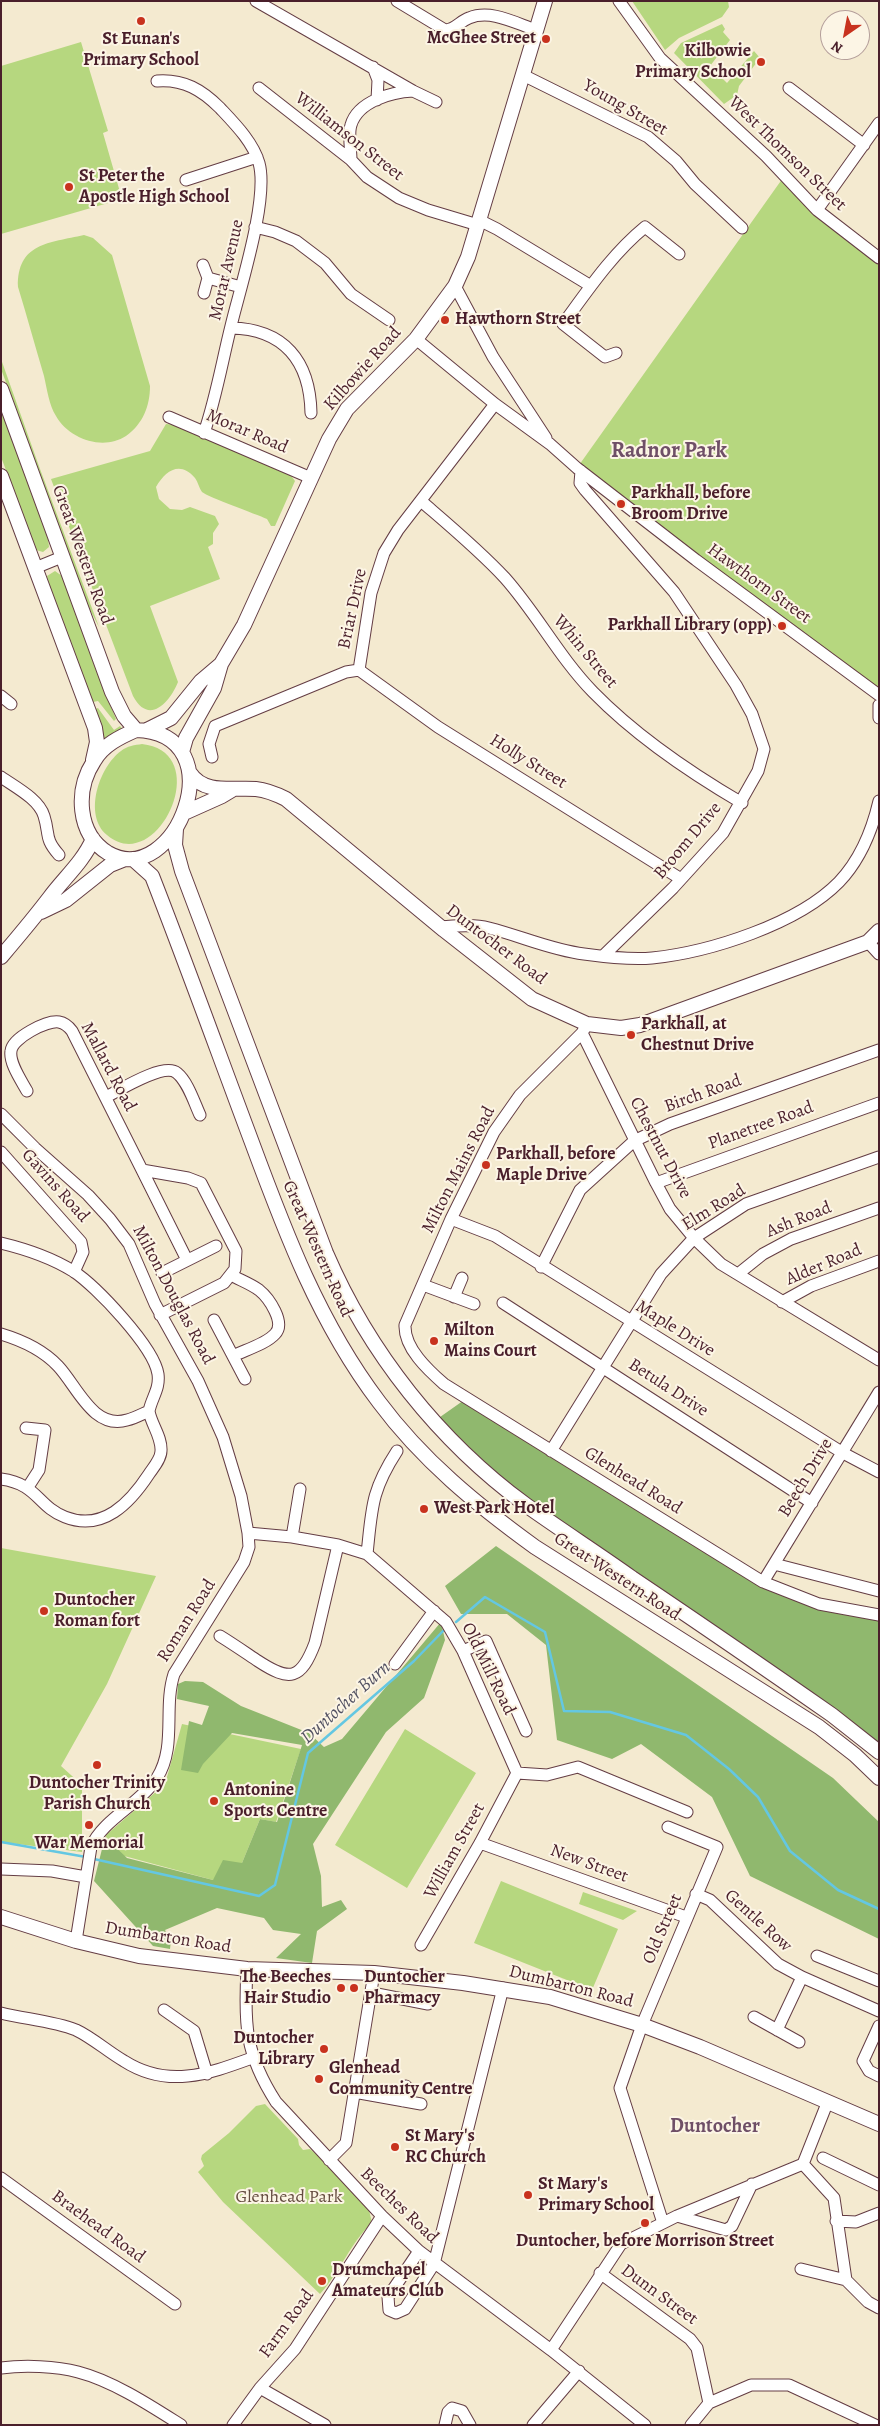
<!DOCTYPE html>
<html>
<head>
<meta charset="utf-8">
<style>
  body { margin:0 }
  #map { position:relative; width:880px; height:2426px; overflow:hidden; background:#f4ead0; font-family:Alegreya,serif }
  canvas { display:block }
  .frame { position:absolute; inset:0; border:2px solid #4a1f2b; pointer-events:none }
  .north { position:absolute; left:820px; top:10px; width:50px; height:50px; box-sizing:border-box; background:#fcf5e5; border:1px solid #b59f9b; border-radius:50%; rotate:213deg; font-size:14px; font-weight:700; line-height:20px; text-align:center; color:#4a1f2b }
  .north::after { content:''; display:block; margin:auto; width:18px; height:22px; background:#c8321e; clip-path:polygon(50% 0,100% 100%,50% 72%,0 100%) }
</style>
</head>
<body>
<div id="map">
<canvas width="880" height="2426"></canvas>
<div class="frame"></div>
<div class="north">N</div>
</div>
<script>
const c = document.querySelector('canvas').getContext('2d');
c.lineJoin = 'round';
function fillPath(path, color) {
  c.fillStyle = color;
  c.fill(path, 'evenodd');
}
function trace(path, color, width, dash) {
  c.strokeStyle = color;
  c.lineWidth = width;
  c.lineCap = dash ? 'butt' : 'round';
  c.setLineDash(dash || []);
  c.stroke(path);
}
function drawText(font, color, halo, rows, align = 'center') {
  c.font = font + ' Alegreya,serif';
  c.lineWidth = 4;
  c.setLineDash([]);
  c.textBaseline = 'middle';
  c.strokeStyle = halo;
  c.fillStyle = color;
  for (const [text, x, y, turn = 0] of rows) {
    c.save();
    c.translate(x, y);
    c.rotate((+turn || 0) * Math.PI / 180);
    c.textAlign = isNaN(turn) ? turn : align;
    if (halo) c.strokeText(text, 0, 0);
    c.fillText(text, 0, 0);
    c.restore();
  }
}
const green = new Path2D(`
  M632 1H728L729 7 722 17 679 38 665 50Z
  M722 24 725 29 723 32 730 40 710 66 727 83 754 51 760 58 739 86 737 95 724 104 674 53 681 43Z
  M81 42 108 131 103 133 122 199 1 234V66Z
  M785 175 879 258V695L577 468Z
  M84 235 93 238 112 255 150 386C150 406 143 424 126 436 103 451 69 439 56 416 49 405 47 389 44 376 35 346 27 316 18 287 17 243 49 243 84 235Z
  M1 359 40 469 99 627 89 608 1 369Z
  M1 410 48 539 49 547 43 552 36 550 1 457Z
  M166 424 178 425 289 473 295 481 275 526H271L267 519C256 514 208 497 202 492 199 488 198 482 195 478 180 460 165 471 156 487L159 499 170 509 182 510 190 507 215 516 219 524 213 533V544L208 547 220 579 150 606 178 682C170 702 149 726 133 696L51 479 150 451Z
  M55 571 62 576 96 670 116 719 114 721 98 701 93 702 48 584 47 576Z
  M98 708 114 730 120 726 124 731 104 742 101 723 95 709Z
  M142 744C216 752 157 878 107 835 83 815 99 767 121 751 127 746 135 745 142 744Z
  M1 1548 156 1576 107 1684 61 1766 82 1785V1852L1 1842Z
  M182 1724 301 1749 276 1822 260 1819 242 1863 213 1880 102 1850 106 1835 165 1784Z
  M405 1729 476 1773 407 1888 335 1845Z
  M501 1881 618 1929 592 1990 474 1943Z
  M583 1892 637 1911 623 1920 579 1904Z
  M265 2104 298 2139 299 2145 303 2150 310 2149 317 2155 369 2210 372 2223C350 2243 341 2271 320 2294L223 2202 198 2172 204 2166 201 2159 202 2155 229 2133 256 2106Z`);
const forest = new Path2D(`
  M467 1398 763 1582 819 1604 879 1615V1752L526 1504 433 1422Z
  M496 1546 833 1778 879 1822V1939L750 1876 712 1797 641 1744 612 1759 557 1740 546 1645 507 1614H461L445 1586Z
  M441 1622 445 1640 424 1698 386 1732 313 1844 321 1876 322 1907 341 1900 347 1909 317 1931 312 1963 276 1958 301 1934 273 1930 264 1918 217 1908 165 1930 171 1940 170 1949 153 1946 94 1881 105 1837 127 1858 213 1880 223 1860 242 1863 260 1819 277 1822 302 1745 232 1733 203 1764 198 1773 181 1770 189 1721 202 1725 209 1706 177 1699 178 1684 185 1681 203 1682 241 1706 309 1733 324 1747 342 1739Z`);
const stream = new Path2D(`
  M456 1622 485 1597 545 1632 564 1711 610 1712 686 1735 729 1769 758 1797 790 1851 838 1890 879 1909
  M1 1842 86 1857
  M94 1859 259 1896 275 1885 308 1753 414 1661 444 1630`);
const minor = new Path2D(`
  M256 1 413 91 436 102
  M397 1 445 30C455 30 460 21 469 18 491 9 515 23 536 30
  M619 1 660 58 766 156 817 210 879 258
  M373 67 378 80 377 100
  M523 75 648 137 676 161 695 184 742 228
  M157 81C184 79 202 90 220 108 235 124 253 142 259 163 269 199 240 288 231 326 222 362 216 398 204 433
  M259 88 351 160 367 177 399 198 428 210 478 225
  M789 88 864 145
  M351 160C351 150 348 134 351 125 358 101 392 92 413 91
  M186 180 257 157
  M817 210 879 123
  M479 220 497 229 591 286
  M255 227 275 232 296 241 325 263 351 294 389 320
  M203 265 208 278 204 293
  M208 278 241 287
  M455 286 493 357 546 438
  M231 328C284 329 310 361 311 413
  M416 339 495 404 550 444 577 468 696 560 879 695
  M616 353 605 357 563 324C588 290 612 254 645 227L679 254
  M169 417 311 478
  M581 471 580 483 585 490 674 592 736 685 752 714 764 749 758 771 723 833 673 888 603 956
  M421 501C450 526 479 550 505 578 537 614 559 657 593 692 636 736 689 772 742 803
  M35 568 62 557
  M359 670 438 727 681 879
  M1 696 11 704
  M879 705V718
  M212 757 209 744 215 726 346 672 359 670 371 593 384 553 398 530 495 404
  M1 777C15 787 39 799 44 816 50 835 44 838 59 855
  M440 927C456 926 473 924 489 928 521 936 551 950 584 954 606 957 630 960 652 958 710 952 798 924 839 882 860 860 872 831 879 801
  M868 942 879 954
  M587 1024 582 1033 520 1095 494 1132 451 1219 405 1325C404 1348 428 1370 444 1384L763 1582 819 1604 879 1615
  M582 1033 656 1183 670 1209 694 1238 721 1264 879 1360
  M27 1091C21 1080 9 1063 11 1051 12 1038 47 1020 59 1022 65 1023 69 1027 72 1031L142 1170 188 1178 201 1183 236 1251 235 1269 224 1283 160 1315
  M106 1097C120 1090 164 1062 177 1073 188 1082 194 1102 200 1115
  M1 1114 35 1148 88 1195 110 1219 129 1244 155 1304 198 1381 223 1437 241 1496 248 1533 249 1547 244 1562 174 1674C163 1708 177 1746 157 1778 140 1804 103 1819 91 1847L76 1941
  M1 1152 81 1242 83 1252 74 1272
  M142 1170 187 1260
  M656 1183 879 1103
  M451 1219 495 1236 843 1453 879 1472
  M1 1243C26 1249 52 1258 73 1271 96 1286 154 1347 158 1374 160 1389 152 1397 149 1411
  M541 1267 580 1190 634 1141 670 1124 879 1050
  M162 1273 216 1246
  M738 1274 763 1254 791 1239 879 1208
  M231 1275C240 1280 251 1284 259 1290 269 1298 286 1323 275 1334 266 1344 245 1350 233 1356
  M423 1285 474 1304
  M454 1297 462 1278
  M782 1302 811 1286 879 1261
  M503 1303 812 1503
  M214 1320 245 1379
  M1 1334C21 1340 44 1351 58 1366 77 1386 93 1430 127 1420 135 1418 142 1414 149 1411
  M26 1428 45 1430 39 1470 28 1487
  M551 1451 661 1274 694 1238 746 1204 879 1157
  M1 1479C38 1484 37 1506 65 1517 103 1532 130 1503 149 1474 153 1468 161 1459 161 1451 162 1437 151 1424 149 1411
  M248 1533 292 1537 338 1545 367 1554 446 1622 463 1651 517 1773
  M292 1537 300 1489
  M367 1554C372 1508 371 1491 397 1451
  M774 1564 879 1591
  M763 1582 879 1392
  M220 1636C233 1644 246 1653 258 1661 290 1682 301 1680 315 1643L338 1545
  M463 1651 486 1641 526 1731
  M395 1664 434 1611
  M517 1773 547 1775 578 1767 687 1812
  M480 1843 686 1917
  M1 1869 52 1871 86 1877
  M696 1894 710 1900 778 1964 802 1977 879 2011
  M421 1945 480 1843 517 1773
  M817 1956 879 1981
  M247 1969C244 2024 245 2054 276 2102L382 2216 419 2251 551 2350 645 2425
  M372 1993 428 2004
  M164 2010 194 2031 207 2074
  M1 2013C25 2019 54 2021 76 2030 93 2038 108 2052 124 2061 168 2089 208 2074 252 2058
  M754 2017 799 2042
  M879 2026 863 2061 869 2071 879 2076
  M777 2030 802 1977
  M354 2092 421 2104
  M403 2101 406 2086
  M823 2158 879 2185
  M329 2160 346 2143 374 1973
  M803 2164 834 2198 846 2280 868 2302 879 2308
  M1 2178 175 2304
  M677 2216 726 2230 732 2226 752 2184
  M836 2221 856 2222 879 2213
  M663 2223 620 2088 642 2025 717 1847 668 1827
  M419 2251 388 2297 389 2310 396 2313 405 2309 434 2264 503 1988
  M801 2269 846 2280
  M600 2273 690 2339 697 2348 709 2403
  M551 2350 621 2244 677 2216 803 2164 828 2101
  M1 2368C24 2365 56 2366 78 2372 113 2381 151 2406 181 2425
  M260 2388 325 2425
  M233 2425 260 2388 295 2349 382 2216
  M445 2425 448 2412 452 2408 462 2411 470 2425
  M533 2425 579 2371
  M691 2425 709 2403 751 2385H789L875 2425`);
const major = new Path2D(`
  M1 389 112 692 124 716 136 730
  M1 476 95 728 97 742 93 760
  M136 730C238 733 175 892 108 853 77 834 75 790 94 761 103 745 120 737 136 730Z
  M147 730 171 718 201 681 221 664
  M182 752 186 738 214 688 221 664 244 625 329 439 347 409 416 339 455 286 468 257 545 1
  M190 773C204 795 234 787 256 789 266 790 276 794 286 799L444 930 532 999 587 1024 621 1028 640 1025 868 942 879 931
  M184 813 222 796 232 790
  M176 829 175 845 182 871 326 1253C369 1353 439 1441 526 1505 561 1530 597 1553 632 1578 699 1623 766 1669 832 1715L879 1752
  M133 859 152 876C186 963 218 1052 251 1140 285 1232 319 1323 379 1402 422 1460 477 1505 535 1547L819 1727 855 1755 879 1778
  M41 912 66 900 110 865 125 859
  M1 957C18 937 34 918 50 897 64 878 83 862 93 839
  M1 1917 76 1941 139 1956 247 1969 374 1973 463 1983 550 1997 642 2025 700 2047 879 2124`);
const markers = [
  [141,21,5,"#c8321e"],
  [546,39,5,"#c8321e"],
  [761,62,5,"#c8321e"],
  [69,187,5,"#c8321e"],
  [445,320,5,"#c8321e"],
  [621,504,5,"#c8321e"],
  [782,626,5,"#c8321e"],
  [631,1035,5,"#c8321e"],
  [486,1165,5,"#c8321e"],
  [434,1341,5,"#c8321e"],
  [424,1509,5,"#c8321e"],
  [44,1611,5,"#c8321e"],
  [97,1765,5,"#c8321e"],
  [214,1801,5,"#c8321e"],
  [89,1825,5,"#c8321e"],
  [341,1988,5,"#c8321e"],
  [354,1988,5,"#c8321e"],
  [324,2049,5,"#c8321e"],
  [319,2079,5,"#c8321e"],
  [395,2147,5,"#c8321e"],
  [528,2195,5,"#c8321e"],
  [645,2223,5,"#c8321e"],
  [322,2281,5,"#c8321e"]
];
const poiNames = [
  ["McGhee Street",536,39,"right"],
  ["St Eunan's",141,40,"center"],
  ["Primary School",141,61,"center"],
  ["Kilbowie",751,52,"right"],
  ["Primary School",751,73,"right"],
  ["St Peter the",79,177],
  ["Apostle High School",79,198],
  ["Hawthorn Street",455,320],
  ["Parkhall, before",631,494],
  ["Broom Drive",631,515],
  ["Parkhall Library (opp)",772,626,"right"],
  ["Parkhall, at",641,1025],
  ["Chestnut Drive",641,1046],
  ["Parkhall, before",496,1155],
  ["Maple Drive",496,1176],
  ["Milton",444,1331],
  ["Mains Court",444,1352],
  ["West Park Hotel",434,1509],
  ["Duntocher",54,1601],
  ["Roman fort",54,1622],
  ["Duntocher Trinity",97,1784,"center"],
  ["Parish Church",97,1805,"center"],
  ["Antonine",224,1791],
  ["Sports Centre",224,1812],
  ["War Memorial",89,1844,"center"],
  ["The Beeches",331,1978,"right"],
  ["Hair Studio",331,1999,"right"],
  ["Duntocher",364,1978],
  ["Pharmacy",364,1999],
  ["Duntocher",314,2039,"right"],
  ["Library",314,2060,"right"],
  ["Glenhead",329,2069],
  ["Community Centre",329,2090],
  ["St Mary's",405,2137],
  ["RC Church",405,2158],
  ["St Mary's",538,2185],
  ["Primary School",538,2206],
  ["Duntocher, before Morrison Street",645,2242,"center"],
  ["Drumchapel",332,2271],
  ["Amateurs Club",332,2292]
];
const streetNames = [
  ["Young Street",625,108,30],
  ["Williamson Street",349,137,38],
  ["West Thomson Street",787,154,44],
  ["Morar Avenue",227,270,-77],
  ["Kilbowie Road",363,369,-48],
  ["Morar Road",247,432,23],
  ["Great Western Road",82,555,70],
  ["Hawthorn Street",759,584,36],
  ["Briar Drive",353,609,-78],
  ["Whin Street",585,652,50],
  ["Holly Street",528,762,32],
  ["Broom Drive",688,841,-50],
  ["Duntocher Road",496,945,37],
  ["Mallard Road",108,1067,62],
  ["Birch Road",703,1094,-20],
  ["Planetree Road",761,1126,-20],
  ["Chestnut Drive",660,1148,62],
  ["Milton Mains Road",459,1170,-63],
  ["Gavins Road",55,1186,48],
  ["Elm Road",714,1208,-32],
  ["Ash Road",799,1220,-22],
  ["Great Western Road",317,1249,66],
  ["Alder Road",824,1265,-23],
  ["Milton Douglas Road",173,1295,62],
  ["Maple Drive",675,1329,32],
  ["Betula Drive",668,1388,33],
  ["Beech Drive",806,1478,-59],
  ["Glenhead Road",633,1481,32],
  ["Great Western Road",617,1577,33],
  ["Roman Road",187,1621,-58],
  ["Old Mill Road",488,1669,64],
  ["William Street",455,1851,-61],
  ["New Street",589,1864,20],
  ["Gentle Row",758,1921,42],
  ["Old Street",663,1929,-67],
  ["Dumbarton Road",168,1938,9],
  ["Dumbarton Road",571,1987,14],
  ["Beeches Road",399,2206,44],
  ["Braehead Road",98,2227,36],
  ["Dunn Street",659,2295,36],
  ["Farm Road",287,2324,-54]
];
const parkNames = [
  ["Glenhead Park",289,2198]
];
const waterNames = [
  ["Duntocher Burn",346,1703,-42]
];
const quarterNames = [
  ["Duntocher",715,2127]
];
const districtNames = [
  ["Radnor Park",669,452]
];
fillPath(green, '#b6d77f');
fillPath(forest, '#90b86e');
trace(stream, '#64c7e2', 2.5);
trace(minor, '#643d44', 13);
trace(major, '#643d44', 16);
trace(minor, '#fff', 11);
trace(major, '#fff', 14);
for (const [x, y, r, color] of markers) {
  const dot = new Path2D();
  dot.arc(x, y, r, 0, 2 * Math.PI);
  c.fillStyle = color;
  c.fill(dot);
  trace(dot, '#fcf5e5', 2);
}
drawText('bold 18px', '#4a1f2b', '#fcf5e5', poiNames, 'left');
drawText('18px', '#4a1f2b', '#fcf5e5', streetNames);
drawText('18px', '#654d40', '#fcf5e5', parkNames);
drawText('italic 19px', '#525162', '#fcf5e5', waterNames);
drawText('bold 20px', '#6f4f67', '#fcf5e5', quarterNames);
drawText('bold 22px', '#6f4f67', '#fcf5e5', districtNames);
</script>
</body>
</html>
